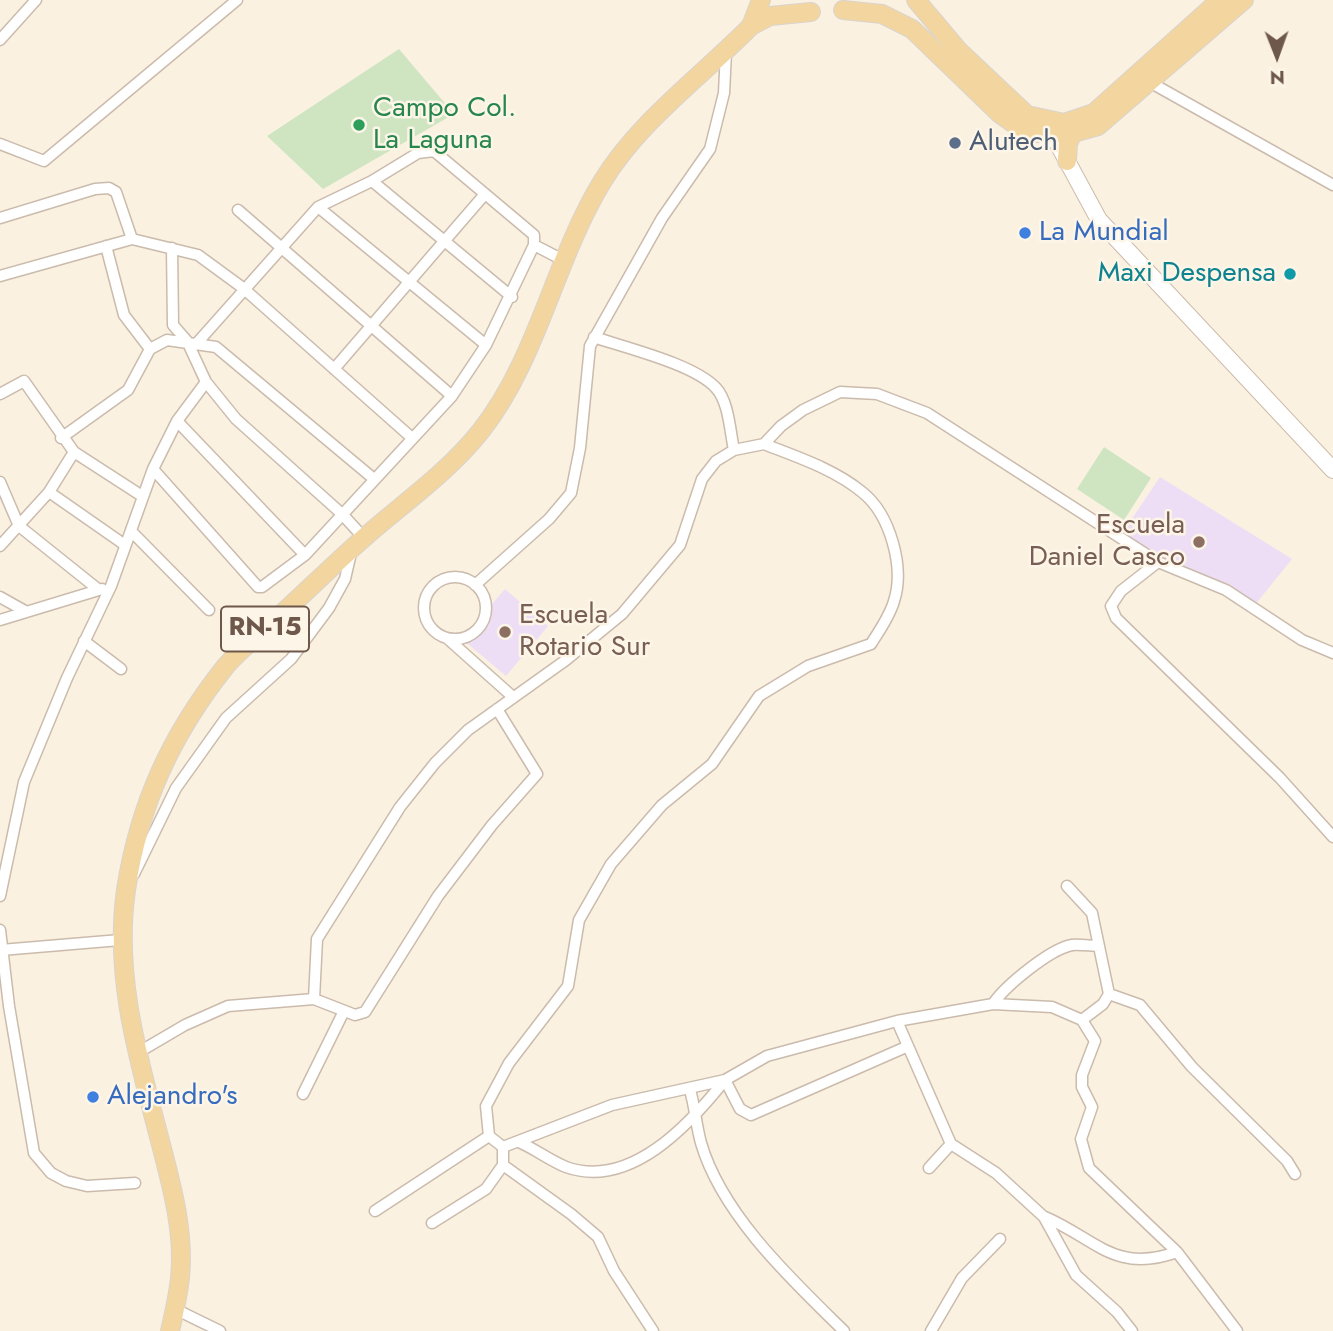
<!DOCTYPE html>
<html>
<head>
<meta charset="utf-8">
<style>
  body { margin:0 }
  #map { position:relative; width:1333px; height:1331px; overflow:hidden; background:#faf1e1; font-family:Jost,sans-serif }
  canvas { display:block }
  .north { position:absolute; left:1242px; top:21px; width:70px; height:70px; -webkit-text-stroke:5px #fdf5e7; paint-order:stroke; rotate:179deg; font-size:19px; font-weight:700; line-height:28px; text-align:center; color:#6e584b }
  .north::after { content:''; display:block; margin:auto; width:24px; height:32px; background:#6e584b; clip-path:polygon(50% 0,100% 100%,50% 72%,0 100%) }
</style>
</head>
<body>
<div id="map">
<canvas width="1333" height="1331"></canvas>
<div class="north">N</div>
</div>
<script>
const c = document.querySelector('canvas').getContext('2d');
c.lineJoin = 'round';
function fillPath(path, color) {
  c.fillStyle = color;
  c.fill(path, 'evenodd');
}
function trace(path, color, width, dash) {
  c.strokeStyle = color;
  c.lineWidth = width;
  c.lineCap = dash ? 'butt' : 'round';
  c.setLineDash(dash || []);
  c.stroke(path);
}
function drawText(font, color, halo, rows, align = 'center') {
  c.font = font + ' Jost,sans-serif';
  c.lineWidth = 5;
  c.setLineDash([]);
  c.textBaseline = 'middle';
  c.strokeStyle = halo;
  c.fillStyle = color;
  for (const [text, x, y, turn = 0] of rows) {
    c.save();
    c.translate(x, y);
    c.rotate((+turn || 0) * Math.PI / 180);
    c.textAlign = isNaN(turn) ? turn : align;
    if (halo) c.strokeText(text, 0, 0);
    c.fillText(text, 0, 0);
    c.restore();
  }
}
const education = new Path2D(`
  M1160 477 1292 559 1254 606 1212 578 1155 557 1123 532Z
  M505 589 548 626 506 676 462 639Z`);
const green = new Path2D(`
  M399 49 454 114 323 189 267 136Z
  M1104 447 1151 478 1124 520 1077 489Z`);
const street = new Path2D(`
  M0 40 36 0
  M1146 80 1333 185
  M0 144 44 161 237 0
  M372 181 512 297
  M318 207 486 345
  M238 210 452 396
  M0 218 95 189 109 188 116 192 132 239
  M534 245 565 261
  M106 246 124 315 150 349 167 340 216 347 374 479
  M172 248 173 325 187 341 206 382 236 419 342 514 364 538
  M0 276 132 239 198 255 243 288 412 438
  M594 337C626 348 694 364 716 388 729 402 730 432 734 450
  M334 369 485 194
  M0 394 24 381 74 452 142 496
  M177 421 305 555
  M61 438 128 390 150 349
  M153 469 258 587H262L305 555 452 396 486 345 534 245V235L434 151 418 153 372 181 318 207 197 343
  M0 482 19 526 99 590
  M49 492 125 545
  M131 531 209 610
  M0 546 49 492 74 452
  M1158 562 1121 591 1111 606 1116 618 1280 778 1333 837
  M424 608a31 31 0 1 1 62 0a31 31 0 1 1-62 0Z
  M475 585 549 519 571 493 580 448 590 346 662 218 710 149 724 93 726 52
  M0 597 25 611
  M0 620 102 589
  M448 639 513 697
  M84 641 121 669
  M134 874 176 788 226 718 291 659 329 608 345 579 351 553
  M1067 886 1092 913 1109 994 1140 1005 1192 1067 1287 1161 1295 1174
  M0 896 24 782 67 678 111 586 153 469 177 421 206 382
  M0 930 9 1006 34 1153 51 1173 66 1181 87 1186 135 1183
  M1 950 120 940
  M314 999 317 939 400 807 435 763 468 730 566 660 622 614 680 545 702 479 716 461 734 450 764 444 781 426 803 410 840 392 877 394 927 413 1158 562 1226 590 1302 640 1333 653
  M993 1004C1005 986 1050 949 1072 945 1080 944 1091 946 1099 946
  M1082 1020 1103 1004 1109 994
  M897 1021 951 1144 996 1173 1044 1217 1076 1275 1117 1312 1132 1331
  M139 1052 185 1025 228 1006 314 999 355 1015 365 1012 438 896 492 825 537 774 497 709
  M690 1090C695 1107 696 1125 701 1143 722 1215 792 1280 844 1331
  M303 1094 344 1011
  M519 1142C535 1149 551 1161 566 1167 630 1190 690 1124 725 1080L740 1109 751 1115 906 1047
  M503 1147 612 1105 725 1080 767 1056 897 1021 993 1004 1052 1007 1082 1020 1095 1041 1082 1075V1087L1092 1107 1081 1139 1089 1168 1177 1252 1237 1331
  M929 1168 951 1144
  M375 1211 489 1136
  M1045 1217C1096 1239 1115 1274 1177 1252
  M432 1223 486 1189 503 1165
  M175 1309 220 1331
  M653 1331 614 1271 598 1237 571 1214 503 1165V1147L489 1136 486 1106 509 1063 568 986 579 920 611 864 662 805 712 764 759 696 808 666 871 644C879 631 890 616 894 601 905 567 890 514 862 492 834 469 797 457 764 444
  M931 1331 962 1278 1000 1239`);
const secondary = new Path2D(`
  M1053 135 1099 220 1333 470`);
const primary = new Path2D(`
  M916 0 958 50 1027 115 1064 123 1094 113 1220 0
  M843 10 882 14 912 29 1000 114 1027 133H1073L1098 126 1244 0
  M751 26 761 0
  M1067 161 1068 143 1073 133
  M170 1331C174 1314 178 1296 180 1278 185 1229 170 1180 158 1133 137 1054 114 973 126 890 139 805 171 735 225 667 239 650 259 635 275 620 306 592 335 563 366 536 405 502 448 472 480 432 538 359 554 261 602 182 639 121 702 76 751 26L770 16 811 12`);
const markers = [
  [359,125,7,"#2e9e5b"],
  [955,143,7,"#5c6f8a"],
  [1025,233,7,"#3f7fe0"],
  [1290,274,7,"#0f9aa8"],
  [1199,542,7,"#8d6e63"],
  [505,632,7,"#8d6e63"],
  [93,1097,7,"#3f7fe0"]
];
const shields = [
  [265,629,88]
];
const shieldNames = [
  ["RN-15",265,629]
];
const leisureNames = [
  ["Campo Col.",373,109],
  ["La Laguna",373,141]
];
const serviceNames = [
  ["Alutech",969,143]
];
const shopNames = [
  ["La Mundial",1039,233],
  ["Alejandro's",107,1097]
];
const cultureNames = [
  ["Maxi Despensa",1276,274]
];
const educationNames = [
  ["Escuela",1185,526],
  ["Daniel Casco",1185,558],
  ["Escuela",519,616,"left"],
  ["Rotario Sur",519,648,"left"]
];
fillPath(education, '#eedef5');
fillPath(green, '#cfe5c2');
trace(street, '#cbbbac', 13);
trace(secondary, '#cebbaa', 18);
trace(primary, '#d9d4d0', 20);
trace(street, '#fff', 10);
trace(secondary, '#fff', 16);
trace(primary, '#f3d69f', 18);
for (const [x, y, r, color] of markers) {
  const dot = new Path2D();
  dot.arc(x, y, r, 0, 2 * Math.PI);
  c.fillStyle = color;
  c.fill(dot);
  trace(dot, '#fdf5e7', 2.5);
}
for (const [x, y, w] of shields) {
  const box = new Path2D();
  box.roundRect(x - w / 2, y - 22.5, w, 45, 5);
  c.fillStyle = '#fdf5e7';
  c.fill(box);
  trace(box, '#6e584b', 2);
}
drawText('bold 26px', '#6e584b', null, shieldNames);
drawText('28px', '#27864d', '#fdf5e7', leisureNames, 'left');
drawText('28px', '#4e5e75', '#fdf5e7', serviceNames, 'left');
drawText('28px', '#366cbe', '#fdf5e7', shopNames, 'left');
drawText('28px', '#0d838f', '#fdf5e7', cultureNames, 'right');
drawText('28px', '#785e54', '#fdf5e7', educationNames, 'right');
</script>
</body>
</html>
